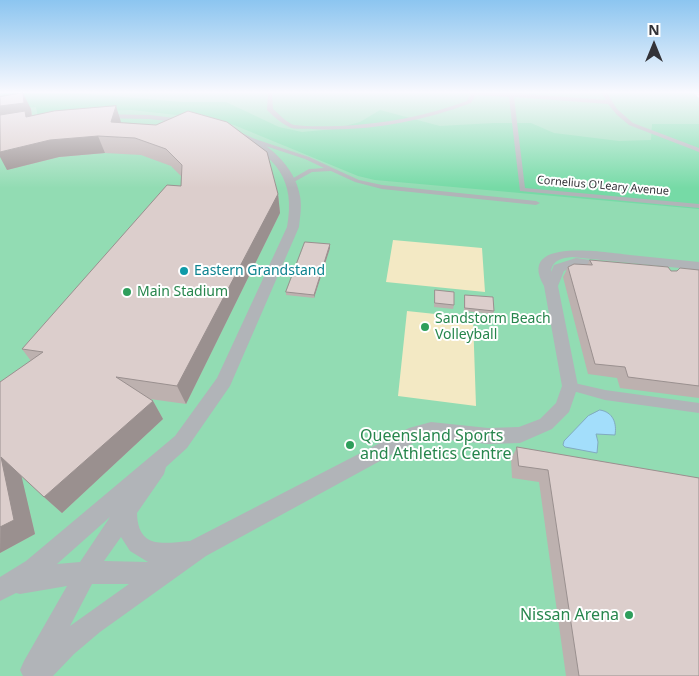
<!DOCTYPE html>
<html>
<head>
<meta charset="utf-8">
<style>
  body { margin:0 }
  #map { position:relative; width:699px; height:676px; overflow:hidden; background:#f1f1fd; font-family:"Noto Sans",sans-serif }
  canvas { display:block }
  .north { position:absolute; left:629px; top:20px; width:50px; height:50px; -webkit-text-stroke:4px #fff; paint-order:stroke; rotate:0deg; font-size:14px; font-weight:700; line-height:20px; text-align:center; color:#333338 }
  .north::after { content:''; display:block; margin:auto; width:18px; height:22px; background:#333338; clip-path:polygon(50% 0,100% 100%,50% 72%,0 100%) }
</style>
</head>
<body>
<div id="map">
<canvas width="699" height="676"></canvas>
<div class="north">N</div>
</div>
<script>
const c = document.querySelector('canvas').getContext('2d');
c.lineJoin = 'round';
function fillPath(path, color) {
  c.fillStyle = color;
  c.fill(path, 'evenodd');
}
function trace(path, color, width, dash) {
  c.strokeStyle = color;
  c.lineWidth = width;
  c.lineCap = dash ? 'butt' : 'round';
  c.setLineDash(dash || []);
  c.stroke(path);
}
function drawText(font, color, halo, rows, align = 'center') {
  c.font = font + ' "Noto Sans",sans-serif';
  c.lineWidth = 4;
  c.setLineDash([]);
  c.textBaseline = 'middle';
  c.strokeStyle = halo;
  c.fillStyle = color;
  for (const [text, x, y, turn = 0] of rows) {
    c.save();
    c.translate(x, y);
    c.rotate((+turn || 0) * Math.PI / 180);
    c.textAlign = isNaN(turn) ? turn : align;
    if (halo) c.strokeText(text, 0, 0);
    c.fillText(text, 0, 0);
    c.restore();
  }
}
const green = new Path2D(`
  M0 93H694L699 98V676H0Z`);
const forest = new Path2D(`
  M5 93H78L182 102H226L279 127 302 132 334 129 360 122 380 110 440 126 493 123H531L554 133 619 141 651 140 652 124H699V209L375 180 358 176 234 125 206 118 131 110 106 111 38 117 36 107 0 110V96Z`);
const sand = new Path2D(`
  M393 240 482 248 485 292 386 282Z
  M407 311 473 318 476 406 398 396Z`);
const water = new Path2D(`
  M600 410C613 412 617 423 615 435L596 434 598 442 597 453 565 447 563 445 564 441 588 416Z`);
const service = new Path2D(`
  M268 93H272L273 109C279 114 287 123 294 125 309 127 326 126 340 126 384 124 426 116 467 101L471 93H513L606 100 602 93H607L617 109 633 123 699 148V152L629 125 617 115 608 104 514 97 525 188 699 204V208L520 191 509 97 476 95 471 103C420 122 366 132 312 129 305 128 295 130 289 127 281 123 273 116 267 110Z
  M249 137 309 157 359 180 382 185 536 201 540 203 536 205 382 189 355 182 331 171 312 172 292 183 290 182V180L309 169 324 168 305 159 247 140 246 139Z
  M570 382 605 390 699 403V413L605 400 566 389 565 386 566 383Z`);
const minor = new Path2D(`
  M95 114 150 115 190 120 194 122 190 124 150 119 98 118 94 116Z
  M238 132C267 141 295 166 300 196 302 207 300 217 299 227L230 386 187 448 166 467 164 474 137 513C138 550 164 543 190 541L409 428 431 422 488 428 519 427 540 419 556 403 562 386 544 286C515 236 608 253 630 255 653 257 676 260 699 262V270L572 257C562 258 552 260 551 272L554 265 576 258 590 260 592 263 590 266H577L564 271 558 286 578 386 569 412 552 429 520 443 488 444 431 438 413 443 206 556 100 632 74 654 53 676H23L20 670 24 661 67 586 20 594 16 593 0 601V577L26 561 175 436 217 378 287 227C296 180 276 156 235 137L234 135ZM110 517 80 562 57 564ZM121 537 130 551 148 562 104 561ZM92 584H129L70 626Z`);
const wall = new Path2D(`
  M31 109 32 116 121 123 278 194 280 213 186 404 150 399 153 401 163 419 62 513 44 497 21 476 35 534 0 553V382L31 361 22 349 181 186 182 177 171 166 141 155 105 153 59 157 7 170Z
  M330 244V248L314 298 286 295V292Z
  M590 260 671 271 699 270V398L620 388 617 378 588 374 563 277 568 267 587 265Z
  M435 290 454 305 453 309 434 307Z
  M465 295 494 311 493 314 464 311V298Z
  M517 447 699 478V676H566L539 482 512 478 511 459Z`);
const shadedWall = new Path2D(`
  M23 93 31 109 32 118 0 123V106Z
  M116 106 121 122 117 138 111 122Z
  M98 136 105 153 59 157 7 170 0 157V152L50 140Z
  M278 194 280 213 186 404 177 386Z
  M330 244V248L314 298V295Z
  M153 401 163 419 62 513 44 497Z
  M1 457 21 474 35 534 0 553Z`);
const building = new Path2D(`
  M23 93 24 103 0 106V97Z
  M116 106 111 122 156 125 188 111 227 122 267 152 278 194 177 386 116 377 153 401 44 497 1 457 14 520 0 527V382L43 352 22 349 167 185 181 186 182 165 166 149 135 138 98 136 50 140 0 152V115L25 111 26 117 54 111Z
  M305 242 330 244 314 295 286 292Z
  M590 260 668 267 671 271H677L680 268 699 270V386L628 377 625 367 595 364 568 267 574 264 592 265Z
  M435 290 454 292V305L435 303Z
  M465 295 493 297 494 311 465 308Z
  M517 447 699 478V676H579L548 470 519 466Z`);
const markers = [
  [184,271,5,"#0f9aa8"],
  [127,292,5,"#2e9e5b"],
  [425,327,5,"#2e9e5b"],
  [350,445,5,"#2e9e5b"],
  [629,615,5,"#2e9e5b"]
];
const farStreetnames = [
  ["Cornelius O'Leary Avenue",603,186,5]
];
const cultureNames = [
  ["Eastern Grandstand",194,271]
];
const leisureNames = [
  ["Main Stadium",137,292],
  ["Sandstorm Beach",435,319],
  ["Volleyball",435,335]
];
const nearLeisurenames = [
  ["Queensland Sports",360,436],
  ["and Athletics Centre",360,454],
  ["Nissan Arena",619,615,"right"]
];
fillPath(green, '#92dcb3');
fillPath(forest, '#76daa6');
fillPath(sand, '#f3e9c4');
fillPath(water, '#a3defb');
trace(water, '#81abc0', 1);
fillPath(service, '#b1b4b8');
fillPath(minor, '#b1b4b8');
fillPath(wall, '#bdb1af');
fillPath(shadedWall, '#9a908f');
fillPath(building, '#dccecc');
trace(building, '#9a908f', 1);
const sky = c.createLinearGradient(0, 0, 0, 188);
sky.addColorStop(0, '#8cc5f0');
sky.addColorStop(0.49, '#f9f9fe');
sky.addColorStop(1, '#f9f9fe00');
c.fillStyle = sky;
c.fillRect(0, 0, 699, 188);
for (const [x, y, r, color] of markers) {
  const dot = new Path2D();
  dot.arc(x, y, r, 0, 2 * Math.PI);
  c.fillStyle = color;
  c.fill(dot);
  trace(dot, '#fff', 2);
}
drawText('11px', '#333338', '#fff', farStreetnames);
drawText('14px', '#0d838f', '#fff', cultureNames, 'left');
drawText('14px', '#27864d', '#fff', leisureNames, 'left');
drawText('16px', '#27864d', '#fff', nearLeisurenames, 'left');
</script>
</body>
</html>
